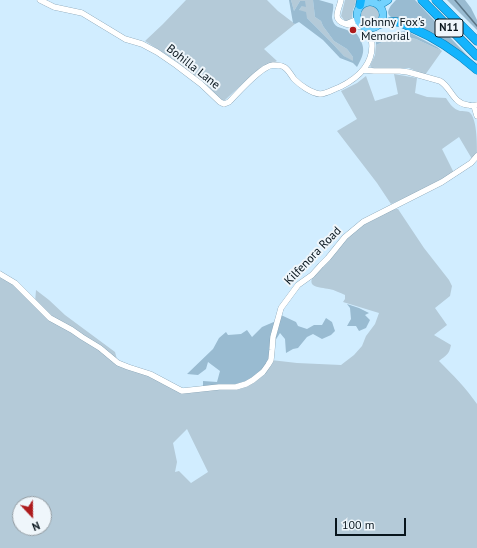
<!DOCTYPE html>
<html>
<head>
<meta charset="utf-8">
<style>
  body { margin:0 }
  #map { position:relative; width:477px; height:548px; overflow:hidden; background:#d1edff; font-family:"PT Sans",sans-serif }
  canvas { display:block }
  .north { position:absolute; left:12px; top:496px; width:40px; height:40px; box-sizing:border-box; background:#eff6fb; border:1px solid #939ca2; border-radius:50%; rotate:158deg; font-size:11px; font-weight:700; line-height:16px; text-align:center; color:#08151d }
  .north::after { content:''; display:block; margin:auto; width:14px; height:18px; background:#ad1b1d; clip-path:polygon(50% 0,100% 100%,50% 72%,0 100%) }
  .scale { position:absolute; left:335px; top:518px; width:71px; height:18px; box-sizing:border-box; border:2px solid #08151d; border-top:0; padding-left:5px; font-size:12px; line-height:14px; white-space:nowrap; color:#08151d; -webkit-text-stroke:3px #eff6fb; paint-order:stroke }
</style>
</head>
<body>
<div id="map">
<canvas width="477" height="548"></canvas>
<div class="north">N</div>
<div class="scale">100 m</div>
</div>
<script>
const c = document.querySelector('canvas').getContext('2d');
c.lineJoin = 'round';
function fillPath(path, color) {
  c.fillStyle = color;
  c.fill(path, 'evenodd');
}
function trace(path, color, width, dash) {
  c.strokeStyle = color;
  c.lineWidth = width;
  c.lineCap = dash ? 'butt' : 'round';
  c.setLineDash(dash || []);
  c.stroke(path);
}
function drawText(font, color, halo, rows, align = 'center') {
  c.font = font + ' "PT Sans",sans-serif';
  c.lineWidth = 4;
  c.setLineDash([]);
  c.textBaseline = 'middle';
  c.strokeStyle = halo;
  c.fillStyle = color;
  for (const [text, x, y, turn = 0] of rows) {
    c.save();
    c.translate(x, y);
    c.rotate((+turn || 0) * Math.PI / 180);
    c.textAlign = isNaN(turn) ? turn : align;
    if (halo) c.strokeText(text, 0, 0);
    c.fillText(text, 0, 0);
    c.restore();
  }
}
const green = new Path2D(`
  M186 0H267L278 11 295 24 264 49 277 61 255 72 225 100H222L200 80 173 59 145 41 163 24Z
  M291 0H313L315 17 321 21 323 26 334 41 347 49 353 57V62L344 56 332 43 299 10 302 6 300 1 294 11Z
  M345 0H356L355 5 353 10 352 18 347 21 344 20 341 16Z
  M361 15a9 9 0 1 1 18 0a9 9 0 1 1-18 0Z
  M397 35 416 39 442 51 425 75 409 68H372L370 66 375 55 376 45Z
  M394 74 417 78 415 93 427 97 446 98C450 104 453 109 460 111 463 111 466 111 469 112 477 117 477 143 477 154L472 159 459 137 442 149 454 173 420 191 391 204 377 183 337 131 357 119 341 91 357 83 366 76 375 101 398 94Z
  M396 209H398L424 248 449 280 452 286 450 296 435 308 447 325 434 335 451 345C449 355 446 355 439 361 453 375 466 388 477 404V548H0V274L35 303 36 290 49 300 65 315 115 352 118 363 182 391 202 390 271 360 297 363 341 365 354 355 362 346 366 336 375 324 379 313 343 302 345 299V295C340 293 335 290 329 289 325 288 317 288 313 285 310 282 312 279 313 276 337 250 360 217 396 209ZM187 429 208 472 191 483 179 471 175 472 177 462 173 443ZM20 504H44V528H20Z`);
const forest = new Path2D(`
  M289 0H291L294 11 300 1H305L306 7 302 6 299 10 306 12 307 18 332 43 344 56 353 61V57L347 49 334 41 323 26 321 21 315 17 313 0H319L333 4C334 9 332 13 332 18 334 28 340 27 347 30 350 32 352 33 356 33 366 47 365 53 357 67L353 63 340 58 323 40 299 22 295 24 293 23Z
  M396 0H415L477 66 401 20C398 20 393 19 391 17 384 12 392 4 396 0Z
  M447 0H465L471 8 477 20V30Z
  M407 31 437 47 442 51 416 39 397 35 376 45V42C385 35 395 32 407 31Z
  M347 304 359 308 369 313 365 315 370 320 366 328 359 331 356 326H347L351 319 350 308Z
  M281 315 296 322 298 326 307 329 314 325H322L326 318 332 322 335 331 331 335 322 339 313 334 307 337 298 348 293 349 286 353 285 339 280 333 275 341Z
  M276 321 270 357 262 371 253 378 236 386 205 387 203 386V381L217 382 220 371 208 362 206 369 198 375 187 374 213 349 219 338 226 332 228 335 241 334 247 330 252 337 262 327Z`);
const stream = new Path2D(`
  M455 0 477 26`);
const minor = new Path2D(`
  M40 0 54 7 82 13 125 39 142 44 157 52 176 65 201 84 220 102 224 104 229 102C238 93 261 66 273 65 276 65 281 65 284 67 288 69 291 75 294 79 300 85 311 93 320 94 326 94 334 89 340 87 356 79 372 66 372 46 372 40 370 34 368 28
  M341 0C340 5 337 11 337 16 338 26 357 26 365 27
  M346 24 358 19
  M364 70 374 71H400L408 72 440 81C451 87 453 104 468 105 471 106 473 106 477 105
  M474 106 477 116
  M0 274 15 283 50 318 72 330 82 337 100 348 118 363 128 367 150 374 182 391 219 387H236L246 384 253 380 263 372 268 365 271 360 272 350 273 337 281 308 298 285 312 275 321 265 328 258 345 237 363 222 442 182 471 163 477 156`);
const major = new Path2D(`
  M357 15a13 13 0 1 1 26 0a13 13 0 1 1-26 0Z
  M380 5 388 0`);
const highway = new Path2D(`
  M422 0 477 56
  M436 0 477 41
  M360 5 361 0
  M380 24C386 23 391 21 398 22 403 23 408 26 412 28 436 38 458 53 477 70`);
const markers = [
  [353,30,4,"#ad1b1d"]
];
const shields = [
  [449,28,28]
];
const shieldNames = [
  ["N11",449,28]
];
const poiNames = [
  ["Johnny Fox's",361,23],
  ["Memorial",361,37]
];
const streetNames = [
  ["Bohilla Lane",193,67,38],
  ["Kilfenora Road",313,256,-46]
];
fillPath(green, '#b4cad8');
fillPath(forest, '#99bbd1');
trace(stream, '#5b7687', 1.5);
trace(minor, '#7292a7', 6);
trace(major, '#107caf', 8);
trace(highway, '#107caf', 9);
trace(minor, '#fff', 5.5);
trace(major, '#72d2fe', 7);
trace(highway, '#14b4fd', 8);
for (const [x, y, r, color] of markers) {
  const dot = new Path2D();
  dot.arc(x, y, r, 0, 2 * Math.PI);
  c.fillStyle = color;
  c.fill(dot);
  trace(dot, '#eff6fb', 1.5);
}
for (const [x, y, w] of shields) {
  const box = new Path2D();
  box.roundRect(x - w / 2, y - 9, w, 18, 3);
  c.fillStyle = '#eff6fb';
  c.fill(box);
  trace(box, '#08151d', 1);
}
drawText('bold 11px', '#08151d', null, shieldNames);
drawText('12px', '#08151d', '#eff6fb', poiNames, 'left');
drawText('12px', '#08151d', '#eff6fb', streetNames);
</script>
</body>
</html>
